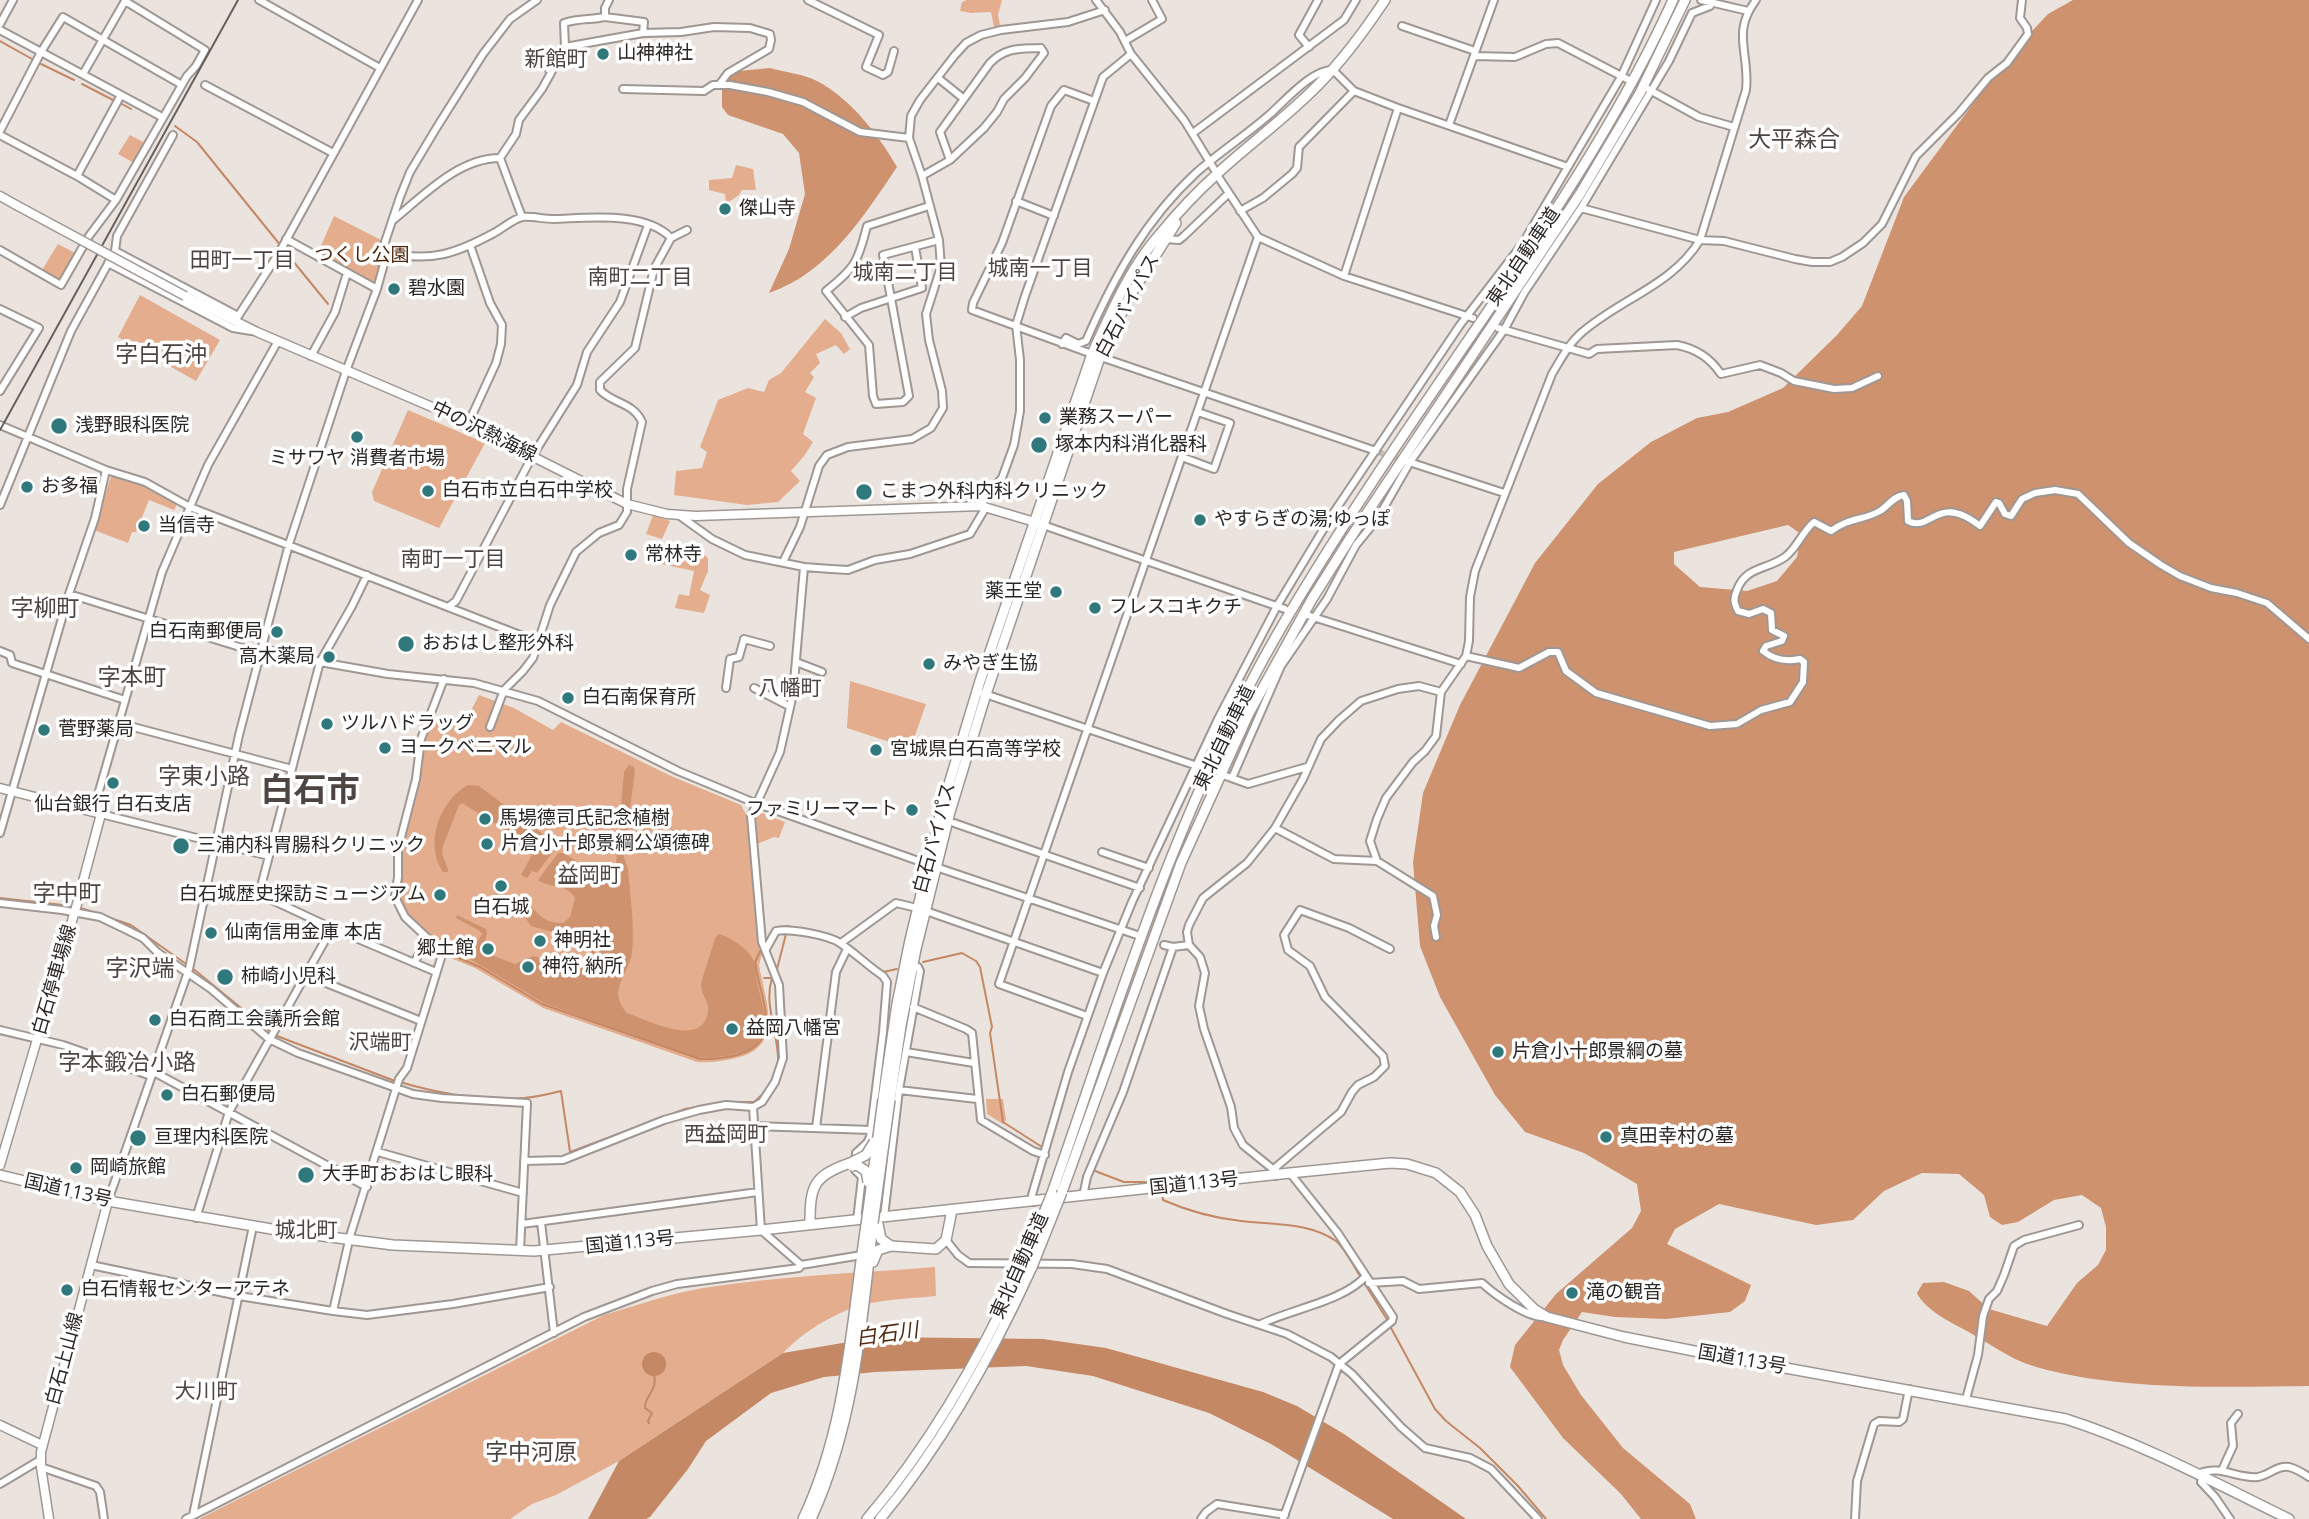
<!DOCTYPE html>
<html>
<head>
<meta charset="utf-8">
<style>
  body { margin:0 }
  canvas { display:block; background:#ebe3de }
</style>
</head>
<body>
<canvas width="2309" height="1519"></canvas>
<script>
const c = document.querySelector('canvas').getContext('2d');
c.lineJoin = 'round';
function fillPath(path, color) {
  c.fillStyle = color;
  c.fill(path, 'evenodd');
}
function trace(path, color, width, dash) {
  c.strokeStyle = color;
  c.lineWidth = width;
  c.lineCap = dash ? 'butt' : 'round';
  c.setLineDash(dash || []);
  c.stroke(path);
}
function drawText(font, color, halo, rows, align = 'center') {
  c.font = font + ' "Open Sans","Noto Sans JP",sans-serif';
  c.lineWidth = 7;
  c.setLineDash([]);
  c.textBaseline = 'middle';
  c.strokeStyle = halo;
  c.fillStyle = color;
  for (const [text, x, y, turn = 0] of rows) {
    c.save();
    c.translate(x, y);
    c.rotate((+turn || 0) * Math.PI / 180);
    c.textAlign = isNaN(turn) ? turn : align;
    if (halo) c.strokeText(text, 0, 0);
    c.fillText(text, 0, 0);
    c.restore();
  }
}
const green = new Path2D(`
  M967 0H1002L998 15 1001 30 995 32 991 12 971 13 960 11 962 2Z
  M130 135 145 143 134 163 118 154Z
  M736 165 753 169 756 190H742L739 195 726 204 725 194 709 190V180L732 178Z
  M334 216 385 242 387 253 377 289 317 255Z
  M58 244 75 253 62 277 57 279 42 270Z
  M140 295 220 340 196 381 118 337Z
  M825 319 841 333 850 349 844 354 836 345 816 354 820 363 810 373 814 377 805 392 816 398 803 434 813 442 804 456 791 471 800 481 778 502 747 505 674 495 676 471 702 468 707 452 700 447 718 400 748 388 764 392 769 380 781 373Z
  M408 410 485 443 439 528 374 501 372 492Z
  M115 472 180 498 174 510 149 500 136 532H132L128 543 94 530 111 476Z
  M653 515 670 521 662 539 646 534Z
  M649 551 702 553 708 558V571L700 590 710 595 704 613 675 608 679 594 689 596 694 571 647 561Z
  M850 681 926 704 911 747 908 748 847 728Z
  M479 695 514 708 553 730 561 722 671 776 741 805 748 818 760 925 767 950 761 957 759 965C765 1000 786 1047 736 1058 723 1061 711 1063 697 1062L543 1008 475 968 441 954 414 926 395 897 398 849 423 731 433 718 462 728Z
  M762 813 785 822 779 838 774 837 757 844 756 817Z
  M986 1099H1003L1006 1120 1003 1124 987 1114Z
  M935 1267 936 1296C915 1298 892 1299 871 1303 840 1309 805 1330 783 1353L619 1461 556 1495 532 1504 510 1519H199L604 1315C637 1305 669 1294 703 1288 779 1276 858 1273 935 1267Z`);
const forest = new Path2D(`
  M2073 0H2309V1386C2221 1387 2117 1391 2033 1366 2010 1359 1987 1342 1967 1331 1950 1322 1925 1310 1917 1293L1923 1283 1944 1282 1969 1291 1989 1309 2047 1326 2077 1283 2098 1265 2106 1250V1227L2101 1208 2082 1195 2054 1200 2018 1222 2002 1225 1990 1217 1984 1195 1959 1174 1922 1173 1884 1191 1853 1220 1816 1225 1719 1204 1675 1229 1667 1244 1751 1285 1745 1301 1730 1312 1666 1319 1615 1317 1582 1312 1563 1340 1559 1350 1563 1365 1581 1395 1623 1448 1690 1504 1696 1519H1641L1621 1494 1563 1438 1510 1367 1515 1345 1556 1294 1632 1228 1641 1211 1637 1184 1584 1153 1525 1132 1495 1095 1440 997 1420 946 1413 862 1423 793 1460 705 1535 563 1598 484 1651 442 1697 418 1728 412 1783 388 1837 335 1862 306 1904 197 2006 59 2048 14ZM1788 525 1801 534 1797 557 1777 581 1747 591 1700 587 1674 564V552Z
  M770 68C784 72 803 74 817 81 851 99 878 134 897 167 864 216 828 273 769 293L789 249 805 194 799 153 783 134 728 115 722 107V90L729 72Z
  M629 765 633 766 635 770 624 857 628 869C630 896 635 926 632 952 630 973 606 990 627 1013 647 1020 702 1049 708 1012 710 1002 701 995 701 986 701 980 713 947 715 938L719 934C730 937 749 949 753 960 756 966 756 975 757 982 761 1001 772 1028 756 1045 749 1052 735 1054 725 1056 714 1057 704 1059 692 1056L544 1003 468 958 482 934 480 931 456 918 457 915 486 929 487 934 482 949 483 952 515 964 533 956 572 965 586 966 589 963 593 946 589 942 531 926 517 906 520 902H525C541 914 541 923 563 923L570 917 575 898C566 883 551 889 538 880L558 853H564L602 878 607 880 615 876 624 772Z
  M468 785 479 786 555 843V849L537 873 532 871 527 878 521 875 533 853 531 846 462 803 459 805 443 846 442 854 448 869V872H443C424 844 439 801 468 785Z`);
const water = new Path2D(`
  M878 1337 1043 1339 1106 1348 1263 1392 1297 1406 1344 1434 1466 1519H1393L1271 1444 1209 1413 1093 1376 1026 1366 875 1372 824 1377 771 1393 706 1441 688 1469 650 1517 646 1519H588L619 1461 783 1353Z
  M642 1364a12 12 0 1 1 24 0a12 12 0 1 1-24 0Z`);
const stream = new Path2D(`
  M0 41 32 59
  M41 64 74 80
  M82 84 113 100
  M122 104 131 109
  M175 126 197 142 281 246
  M284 250 328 304
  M0 898 72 906
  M399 899 402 878V847L421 773
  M78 907 131 925 186 964
  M775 928 787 926 800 929
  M830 935 841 939
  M765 943 772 933
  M459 958 480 967 542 1004 700 1059C728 1059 770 1055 766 1017 765 1004 761 991 758 978
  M923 962 962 953 976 961 980 967 992 1027 990 1033 1003 1122 1042 1147
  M873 965 883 972 897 969
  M191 967 268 1030
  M776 973 786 934
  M758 978 755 962 762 948
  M764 978H772C763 1006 780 1036 778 1065
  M277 1036 395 1081
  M400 1082C436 1093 486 1102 524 1098 536 1097 549 1094 561 1091L570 1152 651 1122
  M727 1102H754L765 1092
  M659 1119 685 1109 707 1105
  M1095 1171 1124 1182H1160
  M1162 1194 1163 1200C1188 1211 1214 1218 1241 1221 1273 1225 1308 1222 1336 1241 1343 1246 1355 1268 1360 1276
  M1363 1281 1388 1321
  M1390 1326 1435 1409 1446 1421 1480 1448 1518 1486 1546 1519
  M649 1423 648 1421 652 1413 645 1408C644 1396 658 1391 654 1375`);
const minorTunnel = new Path2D(`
  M1378 452 1405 461`);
const minor = new Path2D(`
  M259 0 380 68
  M609 0 605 8V17L644 22 643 33
  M808 0 879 35 866 67 883 75 888 72 894 51
  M1096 0 1120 32 1131 54 1184 120 1214 169
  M1701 0 1748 11
  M605 17C590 20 579 18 564 23L565 47 643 33 681 32 714 27 750 28 770 34 771 40 769 49 728 73 719 85
  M0 24 13 0
  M1402 26 1475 51
  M0 30 162 117
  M1125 41 1162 19 1152 0
  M1309 47 1299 35 1318 0
  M1474 56 1515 57 1546 44 1558 43 1627 79
  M938 78 964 99
  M205 85 333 153
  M623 89 704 91 713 85H730L768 92 803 102 860 132 909 138
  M1648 89 1699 117 1734 127
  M1094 101 1064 90 1051 106 1002 243 973 303 972 310 1092 354 1376 451
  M1449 125 1494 0
  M0 131 41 52 63 17 182 85
  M1193 133 1344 20 1356 0
  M0 135 77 176 116 200 187 76 196 66 205 50 125 1 83 74
  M77 176 121 95
  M922 176 950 160 984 128 997 112 1004 99 1025 78 1044 53 1041 48C1019 49 1006 47 990 63L940 132 950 160
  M1219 178 1258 237 1344 276 1473 318
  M1016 201 1054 216
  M929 206 867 226C858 262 855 268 826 291L869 345 873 396 876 404 903 402 909 396 883 255 939 240
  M1581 208 1700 240 1724 241 1795 259 1812 262H1830L1842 257 1863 243 1882 224 1916 156 1959 113 1988 78 2007 63 2028 34 2027 28 2020 18 2022 0
  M1240 211 1263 198 1292 174 1297 168 1299 147 1354 91
  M522 217 500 158 516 134 519 120 542 89 552 71 549 70
  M392 221C423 196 458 158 500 158
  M286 239 377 289
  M1165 239 1179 240 1184 236 1229 193
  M0 250 61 285 89 236 116 200
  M115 251 238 316
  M387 253C432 262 455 254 494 233 502 229 513 219 522 217 531 216 544 219 554 219 589 218 645 211 671 238
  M108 263 233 328 251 331
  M1344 276 1398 108 1568 167
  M0 309 39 328 0 391
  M845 317 861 308 922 288 915 247
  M235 321 279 253 418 0
  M1498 328 1589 354 1597 349 1677 345C1697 349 1710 358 1721 374L1760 365 1781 373 1794 381 1834 389 1852 388 1878 376
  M1062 344 1066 338 1078 344 1086 341C1114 277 1145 220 1197 172 1220 152 1246 135 1269 115 1284 102 1312 69 1333 70L1354 91 1398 108
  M311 356 335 312 347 273
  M468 424 496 363 501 344 502 325 490 303 470 245
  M0 425 106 470 145 482 190 507 538 642
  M1182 457 1214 469 1230 423 1198 412
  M1406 461 1504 493
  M0 505 71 331 115 251 117 236 173 135
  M981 506 986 496 1002 478 1014 445 1020 411V360L1016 325 1025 296 1103 77 1131 54
  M680 516 712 539 745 555 804 567 831 569 848 570 875 560 910 554 970 534 986 507
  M1043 525 1285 609
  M783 562 800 527 819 466 827 455 848 447 912 439 931 428 943 408 942 391 929 340 926 314 941 267 939 240 922 176 909 138 911 116 920 100 955 55 966 43 981 35 1001 30 1068 22 1105 10
  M367 575 352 606 320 662 259 894 332 928 436 972
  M69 594 259 653
  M448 607 456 601 533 455 577 385 587 352 620 302 648 225
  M1307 615 1461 664
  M260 648 320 662 388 674 474 683 538 701 678 771 755 803 927 864 1137 935
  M0 651 10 655 12 663 125 700
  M1466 656 1519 668 1549 652H1558L1566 671 1596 693 1710 726 1737 724 1761 710 1790 702 1803 682 1804 662 1800 659C1786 662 1774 660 1763 651L1766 646 1782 641 1784 636 1772 630 1771 613 1763 609 1749 614 1738 611C1734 603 1733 599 1737 590 1746 566 1767 570 1785 557 1797 548 1802 532 1814 522L1831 531C1850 517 1862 521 1880 511 1888 506 1894 496 1904 495L1907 501 1908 521C1931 533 1937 492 1980 526L1996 502 1999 503 2005 514 2011 516 2022 499 2035 493 2055 490 2078 494 2129 543 2161 565 2180 576 2211 588 2237 593 2267 603 2309 639
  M796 662 822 672
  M726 688 730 659 739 657 744 639 770 646
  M754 688 789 706
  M982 693 1206 769
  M118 723 292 769
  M490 727 504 690 523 671 533 658 550 605 576 552 599 533 619 525 627 512V489L642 422C633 402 613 404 600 390V382L635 348 654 269 671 238 687 230
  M1223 775 1248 784 1307 767
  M1232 778 1281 666 1327 599 1356 545 1378 518 1410 462 1504 330 1524 293 1581 208 1669 61 1692 13 1710 6 1712 0
  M93 812 162 572 208 465 278 341
  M101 814 269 856
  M954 823 1140 888
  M1275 828 1334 859 1377 861 1433 896 1437 915 1434 926 1436 937
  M0 833 69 594 95 518 106 470
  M1102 852 1149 868
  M1377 861 1370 841 1377 819 1386 798 1413 762 1425 751 1436 736 1441 692 1466 656 1469 641 1470 597 1475 571 1552 374C1561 359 1568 345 1580 334 1619 299 1672 286 1700 240L1746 90C1750 53 1731 33 1756 0
  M0 903 62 910 100 917 127 930 143 938 157 952 211 989 269 1039 298 1053 413 1094 442 1098 527 1103 520 1251
  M926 911 1103 973
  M841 943 896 903 917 908
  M1164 945 1173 947 1189 945
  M766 949 776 931C789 928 828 935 840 943 855 953 868 966 883 976L887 982 883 1032 870 1137 867 1143 856 1153 855 1170 862 1177 857 1220
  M414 963 428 938
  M306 975 421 1021
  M913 1007 966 1029 972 1033 981 1120 1033 1151 1045 1155
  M1087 1016 999 984 1258 237
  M0 1030 63 1045 151 1076
  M906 1052 974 1063
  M152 1071 367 1187
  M899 1090 977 1099
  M753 1107 761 1230 801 1265
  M754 1126 871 1130
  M816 1128 836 972 847 949
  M378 1152 523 1193
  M524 1161 563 1160 664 1120 699 1110 726 1105 753 1107 762 1102 775 1082 783 1058 779 985 762 942 751 816 780 752 793 694 804 567
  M1276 1172V1167L1341 1112 1352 1092 1358 1085 1374 1077 1385 1066 1383 1056 1325 997 1310 966 1288 950 1284 935 1300 910 1349 928 1390 949
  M1276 1176 1274 1170 1243 1145 1234 1128 1231 1107 1204 1029 1199 1006 1205 973 1200 957 1189 945 1187 932 1189 925 1203 898 1247 863 1275 828 1303 779 1321 739 1339 720 1361 701 1398 689 1419 686 1441 692
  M1083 1196 1087 1177 1123 1092 1173 947
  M108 1201 189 969 239 735 289 544 346 371 377 289 387 253 385 242 400 197 410 172 437 127 483 54 510 19 537 0
  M1033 1202 1032 1195 1068 1072 1103 973 1132 902 1218 719 1277 606 1332 515 1460 325 1523 243 1621 77 1656 0
  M884 1217 899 1090 920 971 918 967 913 966
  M196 1218 229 1112 332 928
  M541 1222 554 1333
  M522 1224 758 1192
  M946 1240 958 1255 969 1263 1072 1264 1107 1269 1227 1314 1287 1334 1331 1357 1352 1374 1401 1427 1425 1448 1470 1458 1491 1469 1538 1519
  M91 1265 239 1296 333 1311 367 1315 453 1304 550 1287
  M1369 1283 1403 1281 1419 1289 1482 1283C1495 1295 1530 1320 1547 1317
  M333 1311 350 1236 399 1079 407 1068 441 958 437 947 405 917 395 897 398 877V849L416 779 421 739 444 679
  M1261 1324C1292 1309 1343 1301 1365 1277
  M1966 1399 1978 1355 1983 1316 1989 1299 1997 1291 2004 1275 2014 1246 2024 1240 2079 1225
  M41 1467 96 1486 100 1492 104 1519
  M2222 1470 2233 1446 2231 1423 2238 1414
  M2198 1474C2220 1464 2237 1479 2258 1477 2270 1475 2277 1465 2289 1467 2297 1469 2303 1473 2309 1477
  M2203 1477 2201 1482 2215 1497 2230 1519
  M0 1484 40 1460
  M193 1515 253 1226
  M186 1519 584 1317 652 1291 677 1284 799 1268 801 1265 862 1255
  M1201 1519 1206 1512 1217 1504 1285 1515
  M1283 1519 1339 1364 1392 1321 1393 1317 1337 1232 1290 1173
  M1855 1519 1857 1481 1874 1424 1879 1421 1899 1422 1903 1419 1909 1389`);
const major = new Path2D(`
  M0 196 16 205
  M185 296 257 332 446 413 627 504 667 514 696 516 981 506 1038 523
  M0 788 101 814 77 904 0 1165
  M0 1425 42 1445
  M49 1519 41 1467V1452L108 1201`);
const highway = new Path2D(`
  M883 1099 897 1004 910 940 942 807 980 681 1092 354C1111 313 1129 269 1160 234 1178 212 1198 191 1219 172 1252 142 1288 116 1319 84 1344 59 1365 30 1385 0
  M890 1100 901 1026 916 949 950 812 986 694 1100 357 1131 294 1176 223
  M0 1175 108 1201 283 1231 393 1245 534 1251 761 1230 1290 1173 1390 1163 1407 1164 1436 1173 1460 1192 1475 1215 1487 1246 1509 1284 1534 1309 1547 1317 1624 1337 1714 1355 2066 1419C2144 1444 2217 1484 2289 1519
  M1062 1192 1181 863 1249 713 1312 599 1351 537 1580 194 1640 93 1685 0
  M1052 1193C1118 1004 1177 808 1278 633 1345 518 1422 408 1497 298 1562 202 1625 106 1673 0
  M810 1224C810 1186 813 1176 850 1163
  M878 1224 881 1239 891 1246 936 1249 946 1240 952 1210
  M873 1262 878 1250 891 1246
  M803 1519C847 1426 851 1325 866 1225
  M811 1519C854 1426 862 1323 873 1223
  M867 1519C931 1444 981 1356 1022 1267
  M880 1519C943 1444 991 1357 1032 1267`);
const rail = new Path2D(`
  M0 430 238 0`);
const majorBridge = new Path2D(`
  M16 205 185 296`);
const highwayBridge = new Path2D(`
  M850 1163 866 1155 874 1142
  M852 1166 857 1165 866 1171 868 1182
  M873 1223 890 1100
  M866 1225 883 1099
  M1022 1267 1052 1193
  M1032 1267 1062 1192`);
const markers = [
  [603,54,7,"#2f787c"],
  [725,209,7,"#2f787c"],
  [394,289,7,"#2f787c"],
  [1045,418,7,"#2f787c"],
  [59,426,9,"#2f787c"],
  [357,437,7,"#2f787c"],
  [1039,445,9,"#2f787c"],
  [27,487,7,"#2f787c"],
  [428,491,7,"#2f787c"],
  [864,492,9,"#2f787c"],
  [1200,520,7,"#2f787c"],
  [144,526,7,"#2f787c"],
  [631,555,7,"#2f787c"],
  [1056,592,7,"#2f787c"],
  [1095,608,7,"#2f787c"],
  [277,632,7,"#2f787c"],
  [406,644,9,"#2f787c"],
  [329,657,7,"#2f787c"],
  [929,664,7,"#2f787c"],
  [568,698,7,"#2f787c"],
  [327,724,7,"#2f787c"],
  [44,730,7,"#2f787c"],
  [385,748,7,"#2f787c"],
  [876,750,7,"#2f787c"],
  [113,783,7,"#2f787c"],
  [912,810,7,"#2f787c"],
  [485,819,7,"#2f787c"],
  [487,844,7,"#2f787c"],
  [181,846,9,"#2f787c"],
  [501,886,7,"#2f787c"],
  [440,895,7,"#2f787c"],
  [211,933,7,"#2f787c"],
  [540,941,7,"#2f787c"],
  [488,949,7,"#2f787c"],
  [528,967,7,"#2f787c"],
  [225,977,9,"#2f787c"],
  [155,1020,7,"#2f787c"],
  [732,1029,7,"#2f787c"],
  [1498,1052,7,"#2f787c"],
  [167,1095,7,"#2f787c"],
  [1606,1137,7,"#2f787c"],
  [138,1138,9,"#2f787c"],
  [76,1168,7,"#2f787c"],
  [306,1175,9,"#2f787c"],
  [67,1290,7,"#2f787c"],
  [1572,1293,7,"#2f787c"]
];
const poiNames = [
  ["山神神社",617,54],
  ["傑山寺",739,209],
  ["碧水園",408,289],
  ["業務スーパー",1059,418],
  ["浅野眼科医院",75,426],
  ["塚本内科消化器科",1055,445],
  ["ミサワヤ 消費者市場",357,459,"center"],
  ["お多福",41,487],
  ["白石市立白石中学校",442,491],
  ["こまつ外科内科クリニック",880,492],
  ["やすらぎの湯;ゆっぽ",1214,520],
  ["当信寺",158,526],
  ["常林寺",645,555],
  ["薬王堂",1042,592,"right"],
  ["フレスコキクチ",1109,608],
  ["白石南郵便局",263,632,"right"],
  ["おおはし整形外科",422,644],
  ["高木薬局",315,657,"right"],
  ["みやぎ生協",943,664],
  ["白石南保育所",582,698],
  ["ツルハドラッグ",341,724],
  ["菅野薬局",58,730],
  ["ヨークベニマル",399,748],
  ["宮城県白石高等学校",890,750],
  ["仙台銀行 白石支店",113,805,"center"],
  ["ファミリーマート",898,810,"right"],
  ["馬場德司氏記念植樹",499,819],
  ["片倉小十郎景綱公頌德碑",501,844],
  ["三浦内科胃腸科クリニック",197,846],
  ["白石城歴史探訪ミュージアム",426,895,"right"],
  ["白石城",501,908,"center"],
  ["仙南信用金庫 本店",225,933],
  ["神明社",554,941],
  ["郷土館",474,949,"right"],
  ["神符 納所",542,967],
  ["柿崎小児科",241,977],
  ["白石商工会議所会館",169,1020],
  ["益岡八幡宮",746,1029],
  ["片倉小十郎景綱の墓",1512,1052],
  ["白石郵便局",181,1095],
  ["真田幸村の墓",1620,1137],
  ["亘理内科医院",154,1138],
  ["岡崎旅館",90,1168],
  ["大手町おおはし眼科",322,1175],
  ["白石情報センターアテネ",81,1290],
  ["滝の観音",1586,1293]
];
const parkNames = [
  ["つくし公園",362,256]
];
const streetNames = [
  ["東北自動車道",1524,257,-56],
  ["白石バイパス",1128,306,-62],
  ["中の沢熱海線",484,432,26],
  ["東北自動車道",1225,738,-64],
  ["白石バイパス",935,838,-75],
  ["白石停車場線",55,980,-74],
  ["国道113号",1194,1184,-6],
  ["国道113号",68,1191,13],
  ["国道113号",630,1243,-6],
  ["東北自動車道",1020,1266,-66],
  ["白石上山線",65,1359,-75],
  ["国道113号",1742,1360,10]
];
const neighbourhoodNames = [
  ["新館町",556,60],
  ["田町一丁目",242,261],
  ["城南一丁目",1040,269],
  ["城南二丁目",905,273],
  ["南町二丁目",640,278],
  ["南町一丁目",453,560],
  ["八幡町",790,689],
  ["益岡町",589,876],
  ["沢端町",380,1043],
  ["西益岡町",726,1135],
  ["城北町",306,1231],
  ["大川町",206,1392]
];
const waterNames = [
  ["白石川",887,1335,-8]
];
const quarterNames = [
  ["大平森合",1794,140],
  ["字白石沖",161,355],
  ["字柳町",45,609],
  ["字本町",132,678],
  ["字東小路",204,777],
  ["字中町",67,894],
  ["字沢端",140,969],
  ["字本鍛冶小路",127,1063],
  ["字中河原",531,1453]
];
const townNames = [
  ["白石市",310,792]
];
fillPath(green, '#e4ad8e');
fillPath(forest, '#cf926f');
fillPath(water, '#c58865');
trace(stream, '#c58865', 2);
trace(minorTunnel, '#c4bdb9', 6, [6, 3]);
trace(minor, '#9f9793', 10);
trace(major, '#9f9793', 11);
trace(highway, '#9f9793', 12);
trace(minor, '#fff', 6);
trace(major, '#fff', 8);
trace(highway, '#fff', 9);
trace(rail, '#66615e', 2);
trace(majorBridge, '#9f9793', 11, []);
trace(highwayBridge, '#9f9793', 12, []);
trace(majorBridge, '#fff', 8);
trace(highwayBridge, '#fff', 9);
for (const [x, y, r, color] of markers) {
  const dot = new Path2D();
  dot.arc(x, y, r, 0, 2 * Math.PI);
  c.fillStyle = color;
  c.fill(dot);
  trace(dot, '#fff', 2.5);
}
drawText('19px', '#2a2725', '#fff', poiNames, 'left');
drawText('19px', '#4e250a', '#fff', parkNames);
drawText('19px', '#2a2725', '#fff', streetNames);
drawText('21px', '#4d4542', '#fff', neighbourhoodNames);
drawText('italic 21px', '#542b11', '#fff', waterNames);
drawText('23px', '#4d4542', '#fff', quarterNames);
drawText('bold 33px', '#4d4542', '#fff', townNames);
</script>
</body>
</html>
